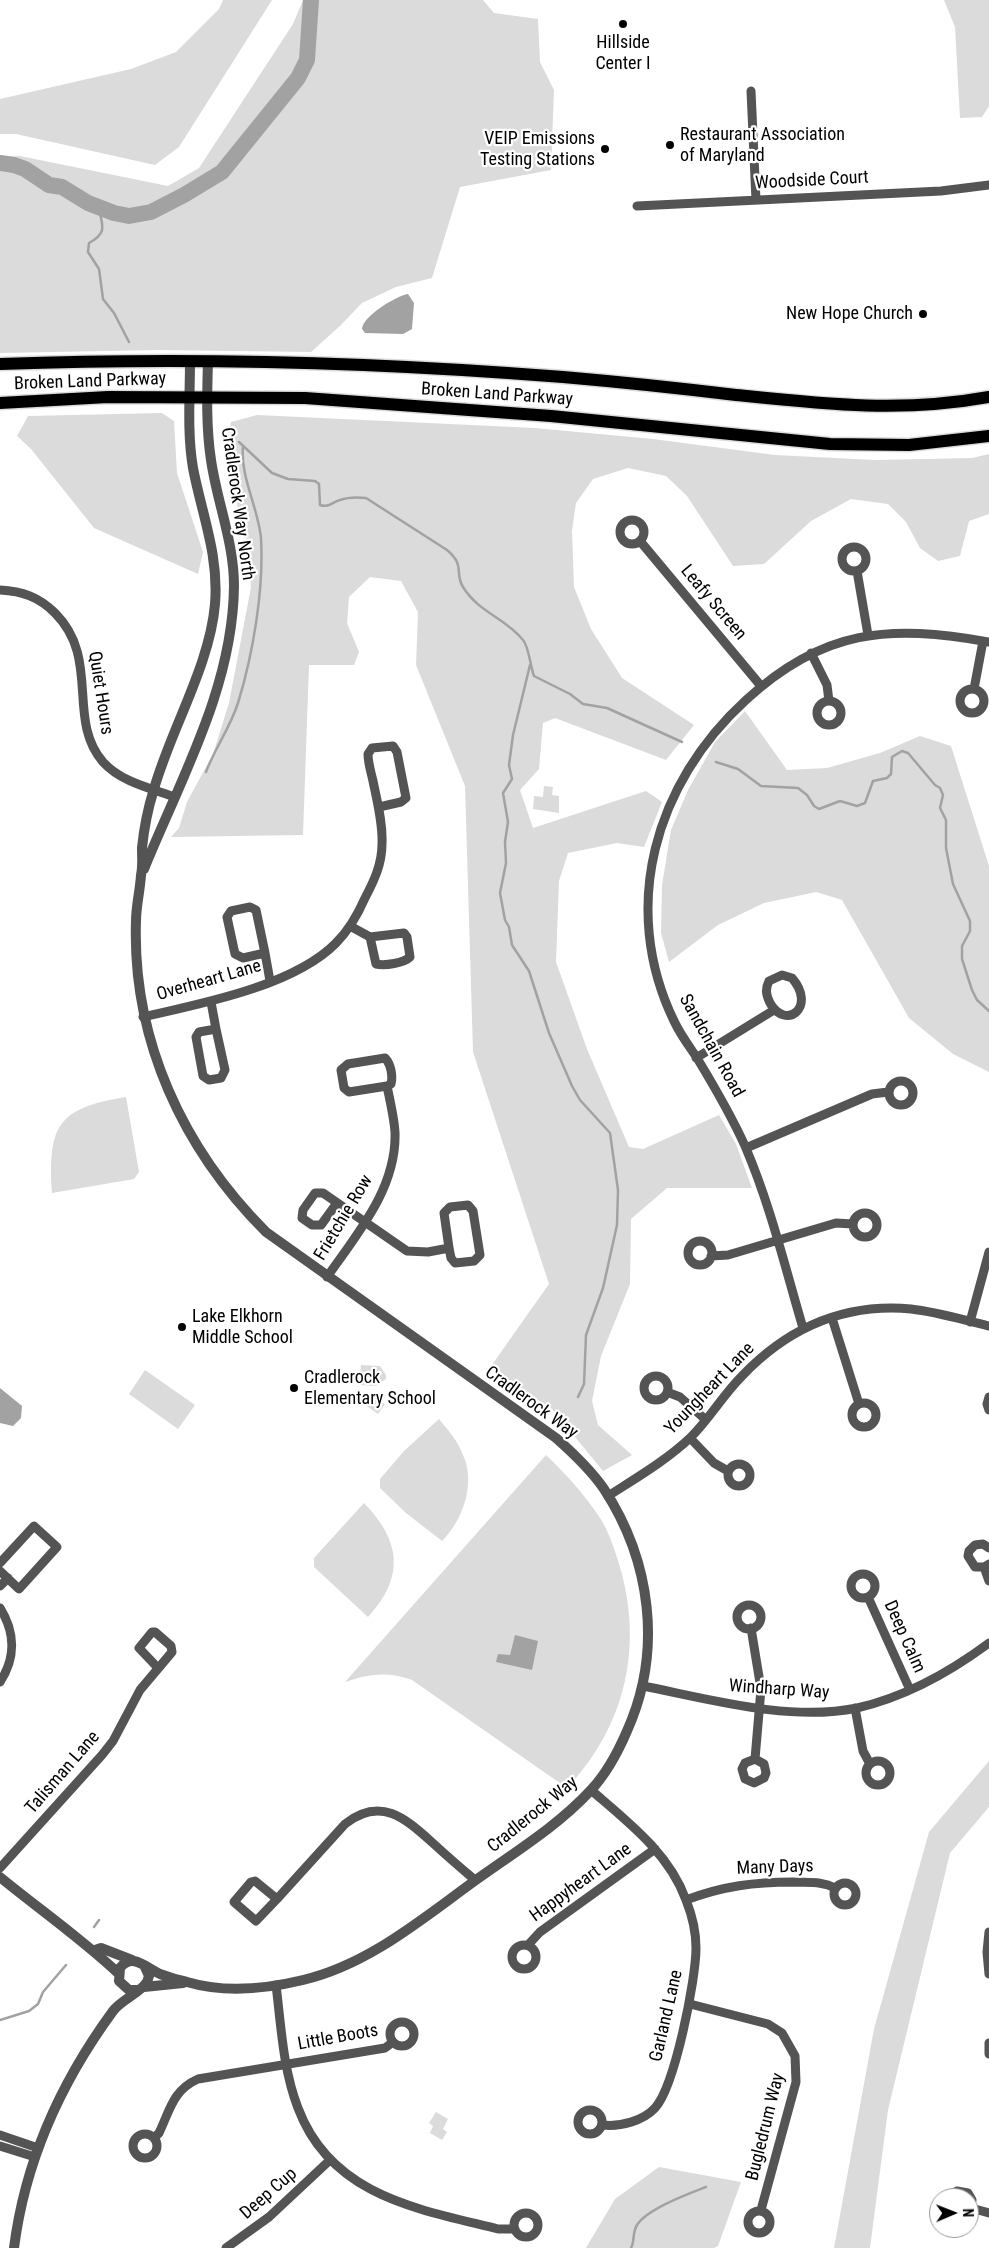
<!DOCTYPE html>
<html>
<head>
<meta charset="utf-8">
<style>
  body { margin:0 }
  #map { position:relative; width:989px; height:2248px; overflow:hidden; background:#fff; font-family:"Roboto Condensed",sans-serif }
  canvas { display:block }
  .north { position:absolute; left:929px; top:2188px; width:50px; height:50px; box-sizing:border-box; background:#fff; border:1px solid #999; border-radius:50%; rotate:89deg; font-size:14px; font-weight:700; line-height:20px; text-align:center; color:#000 }
  .north::after { content:''; display:block; margin:auto; width:18px; height:22px; background:#000; clip-path:polygon(50% 0,100% 100%,50% 72%,0 100%) }
</style>
</head>
<body>
<div id="map">
<canvas width="989" height="2248"></canvas>
<div class="north">N</div>
</div>
<script>
const c = document.querySelector('canvas').getContext('2d');
c.lineJoin = 'round';
function fillPath(path, color) {
  c.fillStyle = color;
  c.fill(path, 'evenodd');
}
function trace(path, color, width, dash) {
  c.strokeStyle = color;
  c.lineWidth = width;
  c.lineCap = dash ? 'butt' : 'round';
  c.setLineDash(dash || []);
  c.stroke(path);
}
function drawText(font, color, halo, rows, align = 'center') {
  c.font = font + ' "Roboto Condensed",sans-serif';
  c.lineWidth = 4.5;
  c.setLineDash([]);
  c.textBaseline = 'middle';
  c.strokeStyle = halo;
  c.fillStyle = color;
  for (const [text, x, y, turn = 0] of rows) {
    c.save();
    c.translate(x, y);
    c.rotate((+turn || 0) * Math.PI / 180);
    c.textAlign = isNaN(turn) ? turn : align;
    if (halo) c.strokeText(text, 0, 0);
    c.fillText(text, 0, 0);
    c.restore();
  }
}
const green = new Path2D(`
  M223 0H272L179 147 155 165 16 134H0V99L131 69 176 52 219 9Z
  M303 0H483L494 13 538 19 540 62 554 90 551 170 460 187 432 278 396 287 362 303 341 325 311 352 158 350 0 353V157L20 156 168 186 199 168 293 24Z
  M944 0H989V106L982 117 960 118 955 27Z
  M162 413 174 421 177 473 203 552 198 574 94 528 31 449 17 436 28 416Z
  M257 415 535 428 653 439 775 455 875 460 972 458 989 454V514L969 521 960 556 938 561 920 548 906 522 888 504 851 499 811 521 764 564 733 566 687 496 666 476 628 468 593 479 576 503 572 531 574 587 591 629 622 678 694 725 666 760 555 718 543 723 539 769 520 790 533 828 646 791 662 802 644 847 617 843 568 853 559 881 556 962 587 1049 629 1147 643 1149 719 1115 736 1144 752 1188H667L631 1219 630 1284 601 1356 592 1401 598 1425 632 1455 603 1471 552 1409 489 1369 549 1284 473 1052 465 786 416 665 418 612 401 581 370 577 349 597 347 623 359 652 354 665H309L303 835 171 837 179 828 187 802 213 754 229 703 251 587 247 542 232 486 228 444 231 422Z
  M745 711 787 770 827 768 880 753 920 736 951 746 989 866V1072L953 1054 909 1018 842 900 816 892 764 903 718 925 669 962 661 933 662 885 671 830 688 790 715 742Z
  M544 786 553 787 552 795 559 796V813L533 809 534 796 543 797Z
  M126 1097 139 1172 134 1179 52 1193C48 1126 57 1108 126 1097Z
  M361 1365 380 1366 386 1375V1379L376 1386 359 1385Z
  M145 1370 195 1405 178 1429 129 1394Z
  M371 1394 385 1404 378 1414 364 1404Z
  M439 1419C448 1430 458 1441 463 1455 476 1483 463 1520 442 1541L406 1513 380 1488V1479L404 1451Z
  M546 1455C566 1474 585 1495 600 1518 609 1532 614 1548 619 1564 644 1645 626 1726 567 1788L412 1680C387 1671 369 1674 345 1682Z
  M364 1503C401 1541 405 1577 368 1617L314 1567V1558Z
  M989 1761V1807L950 1853 888 2110 870 2248H834L874 2029 929 1832Z
  M436 2112 448 2119 443 2129 447 2132 442 2140 430 2133 433 2126 429 2123Z
  M659 2167 741 2182 718 2246 714 2248H586L615 2199Z`);
const water = new Path2D(`
  M408 294 414 303 412 329 403 334 365 333 362 329C363 316 396 296 408 294Z
  M0 1388 22 1406 21 1418 13 1426 0 1423Z
  M515 1635 538 1641 532 1670 496 1662 498 1654 510 1655Z`);
const stream = new Path2D(`
  M99 209C103 227 107 233 89 243L88 252 99 269 103 299 114 313 129 342
  M239 442 272 473 288 479 315 481 319 484 320 505C329 508 332 502 340 500 348 497 357 497 366 498L447 550C466 566 454 573 463 587 479 613 506 618 523 640 529 647 530 665 534 676L570 694 583 704 607 708 682 742
  M530 665 513 735 509 765 512 779 503 793 508 822 505 842 506 863 500 893 505 920 509 927 512 945 529 971 549 1033 572 1086 580 1100 610 1133 618 1190 617 1225 603 1288 586 1335 584 1384 578 1397
  M716 762 738 769 761 786 798 788 807 795 814 806 819 809 840 801 857 806 865 803 873 781 887 778 891 774 892 757 902 751 908 753 935 785 940 788 943 795 940 808 946 820V848L953 884 970 921V931L962 946V959L972 990 977 1000 989 1011
  M206 772C215 748 230 728 238 703 253 654 264 590 261 538 258 507 240 477 243 446
  M94 1927 99 1920
  M0 2020 29 2011 38 2004 43 1992 66 1965
  M631 2248C635 2241 632 2233 637 2225 647 2209 688 2194 706 2187`);
const river = new Path2D(`
  M0 163 14 165 25 169 49 185 62 187 88 203 114 213 129 216 151 212 184 195 222 172 298 78 307 60 311 0`);
const minor = new Path2D(`
  M751 91 756 200
  M637 206 941 191 989 185
  M620 532a12 12 0 1 1 24 0a12 12 0 1 1-24 0Z
  M640 541 761 686
  M842 559a12 12 0 1 1 24 0a12 12 0 1 1-24 0Z
  M857 571 868 635
  M0 590C22 591 39 597 55 613 101 659 66 719 103 762 121 782 150 788 175 797
  M811 653 827 685 829 701
  M974 689 983 641
  M960 701a12 12 0 1 1 24 0a12 12 0 1 1-24 0Z
  M817 713a12 12 0 1 1 24 0a12 12 0 1 1-24 0Z
  M350 926 370 937 404 933 407 937 410 957C404 963 385 966 376 964L370 937
  M265 953 256 910 250 907 231 911 227 917 235 954 243 958 265 953 270 981
  M782 975 792 978C817 1007 786 1031 770 1003 766 995 765 989 769 981Z
  M211 1002 216 1029 199 1032 196 1037 203 1076 209 1080 221 1078 225 1070 216 1029
  M143 1017C200 1004 294 986 336 943 349 930 358 914 365 898 374 881 382 864 382 844 383 823 377 801 373 781 371 772 368 763 368 754L372 748 393 746 397 752 406 798 401 802 379 807
  M696 1058 774 1010
  M889 1093a12 12 0 1 1 24 0a12 12 0 1 1-24 0Z
  M746 1148 872 1094 888 1092
  M337 1203 321 1225H312L302 1218 303 1210 315 1193H323L407 1251 428 1252 449 1248 444 1213 450 1207 468 1205 473 1211 480 1255 474 1261 455 1263 451 1258 449 1248
  M853 1225a12 12 0 1 1 24 0a12 12 0 1 1-24 0Z
  M688 1253a12 12 0 1 1 24 0a12 12 0 1 1-24 0Z
  M711 1256 728 1255 836 1223 853 1224
  M327 1277C357 1234 397 1188 395 1132 394 1117 390 1101 387 1086L349 1092 344 1088 341 1070 348 1064 385 1058C391 1064 393 1076 391 1084L387 1086
  M832 1318 859 1404
  M970 1322 989 1252
  M803 1328C785 1267 770 1204 745 1146 731 1115 714 1086 697 1058 689 1046 680 1034 674 1021 619 907 655 783 746 700 823 629 889 624 989 642
  M644 1388a12 12 0 1 1 24 0a12 12 0 1 1-24 0Z
  M667 1392 680 1397 706 1420
  M989 1397 987 1404 989 1410
  M852 1415a12 12 0 1 1 24 0a12 12 0 1 1-24 0Z
  M690 1438 714 1463 728 1471
  M728 1475a11 11 0 1 1 22 0a11 11 0 1 1-22 0Z
  M608 1496C636 1478 667 1460 691 1437 710 1418 723 1395 742 1376 788 1328 844 1303 911 1309 938 1312 963 1320 989 1326
  M989 1548 983 1544 975 1545 969 1551 968 1556 975 1567H984L989 1564
  M0 1563 34 1526 57 1547 19 1589 0 1571
  M984 1567 989 1581
  M851 1586a12 12 0 1 1 24 0a12 12 0 1 1-24 0Z
  M0 1586 8 1578
  M868 1597 910 1690
  M737 1617a12 12 0 1 1 24 0a12 12 0 1 1-24 0Z
  M0 1608C15 1632 16 1658 0 1682
  M751 1628 761 1689 755 1759 745 1763 742 1769 745 1779 754 1783 764 1778 766 1773 764 1764 755 1759
  M643 1686C709 1699 790 1722 857 1708 905 1697 950 1672 989 1643
  M855 1708 863 1751 870 1764
  M866 1773a12 12 0 1 1 24 0a12 12 0 1 1-24 0Z
  M591 1790C628 1822 669 1853 686 1900 692 1915 696 1932 696 1948 696 1979 675 2086 655 2108 643 2121 620 2127 603 2125
  M0 1868 102 1755 113 1741 140 1690 172 1652 171 1646 155 1632H152L139 1648 158 1668
  M834 1894a11 11 0 1 1 22 0a11 11 0 1 1-22 0Z
  M277 1899 256 1921 234 1902 251 1882 255 1881 277 1899 345 1824C382 1795 407 1820 435 1845 448 1857 462 1869 475 1880
  M686 1900C723 1886 755 1882 793 1882 808 1883 822 1881 835 1888
  M989 1932 987 1952 989 1974
  M512 1957a12 12 0 1 1 24 0a12 12 0 1 1-24 0Z
  M528 1945 540 1932 655 1849
  M276 1985C281 2025 283 2070 298 2108 331 2196 418 2209 498 2229H515
  M690 2004 768 2024 782 2033 795 2056 796 2082 761 2210
  M390 2034a12 12 0 1 1 24 0a12 12 0 1 1-24 0Z
  M989 2043V2054
  M578 2122a12 12 0 1 1 24 0a12 12 0 1 1-24 0Z
  M133 2146a12 12 0 1 1 24 0a12 12 0 1 1-24 0Z
  M0 2135 38 2148
  M154 2138 159 2133C170 2110 173 2090 198 2079L385 2048 393 2042
  M0 2146 35 2157
  M950 2198 957 2191 968 2193 972 2200 969 2211
  M971 2208 989 2213
  M748 2222a11 11 0 1 1 22 0a11 11 0 1 1-22 0Z
  M514 2225a12 12 0 1 1 24 0a12 12 0 1 1-24 0Z
  M226 2248 269 2217 330 2160`);
const tertiary = new Path2D(`
  M144 869C181 778 233 687 234 586 234 542 217 502 211 460 206 427 207 394 208 361
  M0 1877C39 1909 82 1939 118 1973
  M95 1950 101 1948 132 1960
  M144 1987 183 1983
  M138 1990H129L119 1981 120 1968C133 1952 146 1968 160 1974 168 1977 178 1980 187 1982 224 1993 266 1989 303 1980 366 1965 417 1923 469 1885 510 1855 556 1828 591 1790 607 1773 618 1752 627 1731 663 1651 651 1561 604 1489 591 1470 573 1453 556 1438L266 1232C183 1149 132 1040 136 921 136 906 140 891 141 875 143 866 142 857 142 848 144 828 148 808 154 789 171 729 210 665 215 604 219 555 202 515 193 468 187 433 190 396 190 361
  M14 2248C25 2161 61 2082 113 2011 122 1999 139 1994 147 1982L149 1976 144 1965`);
const primary = new Path2D(`
  M0 364C188 357 376 362 563 377 621 382 678 388 736 395 823 404 902 413 989 397
  M0 403 108 397 305 398 551 416 830 444 909 445 989 436`);
const markers = [
  [623,24,5,"#000"],
  [670,145,5,"#000"],
  [605,149,5,"#000"],
  [923,314,5,"#000"],
  [182,1327,5,"#000"],
  [294,1388,5,"#000"]
];
const poiNames = [
  ["Hillside",623,43,"center"],
  ["Center I",623,64,"center"],
  ["Restaurant Association",680,135],
  ["of Maryland",680,156],
  ["VEIP Emissions",595,139,"right"],
  ["Testing Stations",595,160,"right"],
  ["New Hope Church",913,314,"right"],
  ["Lake Elkhorn",192,1317],
  ["Middle School",192,1338],
  ["Cradlerock",304,1378],
  ["Elementary School",304,1399]
];
const streetNames = [
  ["Woodside Court",812,181,-3],
  ["Broken Land Parkway",90,382,-2],
  ["Broken Land Parkway",497,395,4],
  ["Cradlerock Way North",237,504,82],
  ["Leafy Screen",713,603,50],
  ["Quiet Hours",100,693,81],
  ["Overheart Lane",209,981,-16],
  ["Sandchain Road",711,1046,61],
  ["Frietchie Row",344,1218,-59],
  ["Youngheart Lane",710,1389,-46],
  ["Cradlerock Way",531,1403,36],
  ["Deep Calm",904,1637,66],
  ["Windharp Way",779,1690,4],
  ["Talisman Lane",63,1773,-49],
  ["Cradlerock Way",533,1815,-39],
  ["Many Days",775,1868,-2],
  ["Happyheart Lane",581,1883,-36],
  ["Garland Lane",667,2016,-77],
  ["Little Boots",338,2038,-10],
  ["Bugledrum Way",766,2127,-76],
  ["Deep Cup",269,2194,-41]
];
fillPath(green, '#dbdbdb');
fillPath(water, '#a2a2a2');
trace(stream, '#a2a2a2', 2.5);
trace(river, '#a2a2a2', 16);
trace(primary, '#dbdbdb', 15);
trace(minor, '#545454', 9);
trace(tertiary, '#545454', 10);
trace(primary, '#000', 12);
for (const [x, y, r, color] of markers) {
  const dot = new Path2D();
  dot.arc(x, y, r, 0, 2 * Math.PI);
  c.fillStyle = color;
  c.fill(dot);
  trace(dot, '#fff', 2);
}
drawText('18px', '#000', '#fff', poiNames, 'left');
drawText('18px', '#000', '#fff', streetNames);
</script>
</body>
</html>
